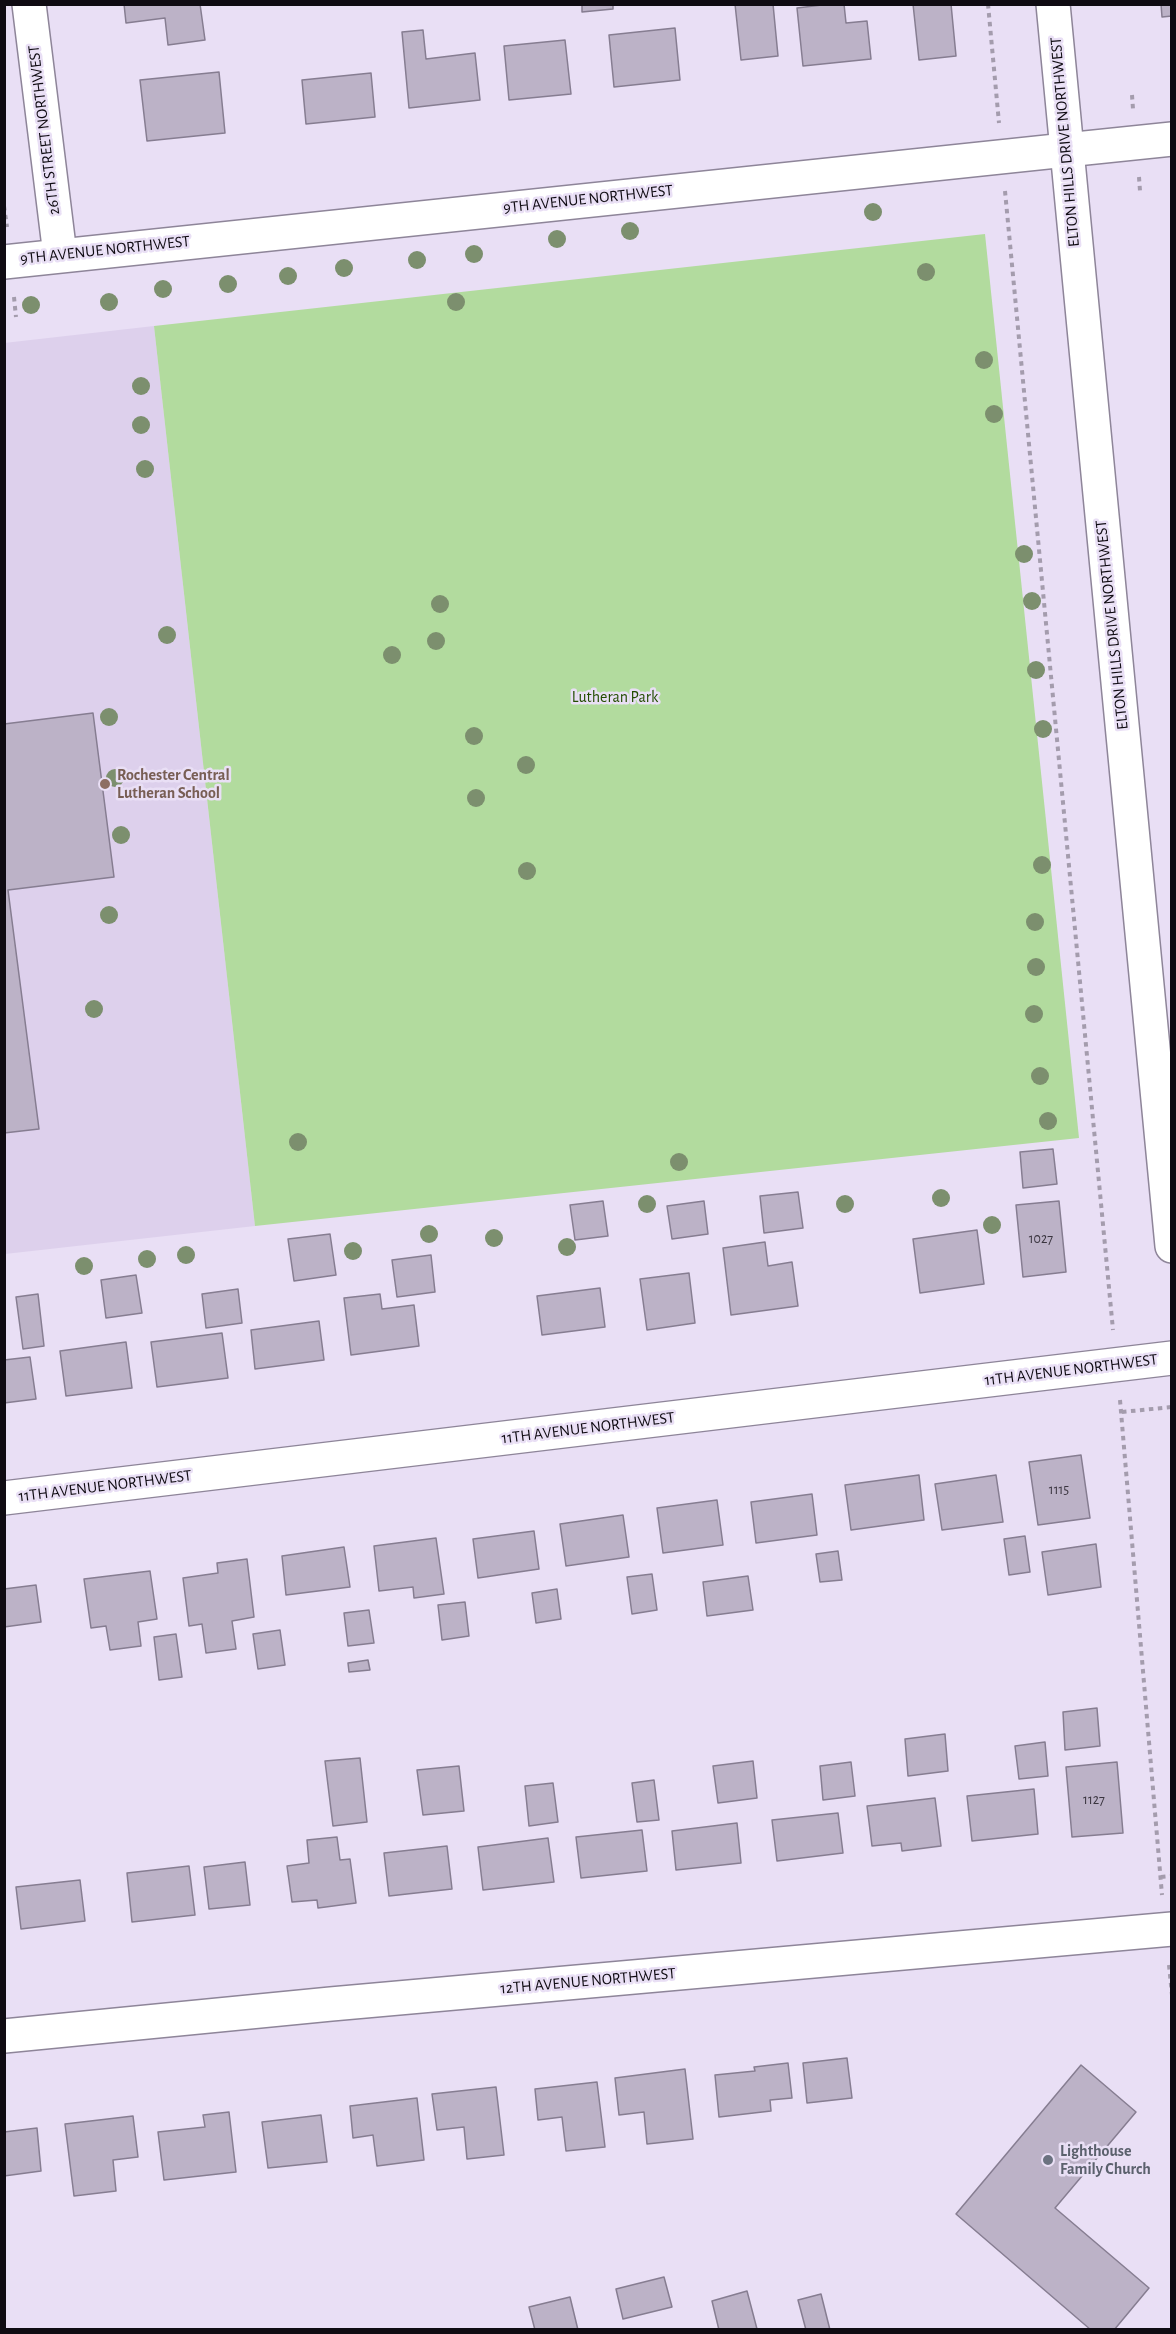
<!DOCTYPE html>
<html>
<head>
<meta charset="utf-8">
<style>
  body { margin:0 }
  #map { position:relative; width:1176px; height:2334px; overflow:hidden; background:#e9dff5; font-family:"Alegreya Sans",sans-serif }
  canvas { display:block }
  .frame { position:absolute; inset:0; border:6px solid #0f0b12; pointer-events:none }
</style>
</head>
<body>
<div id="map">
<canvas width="1176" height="2334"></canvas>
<div class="frame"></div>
</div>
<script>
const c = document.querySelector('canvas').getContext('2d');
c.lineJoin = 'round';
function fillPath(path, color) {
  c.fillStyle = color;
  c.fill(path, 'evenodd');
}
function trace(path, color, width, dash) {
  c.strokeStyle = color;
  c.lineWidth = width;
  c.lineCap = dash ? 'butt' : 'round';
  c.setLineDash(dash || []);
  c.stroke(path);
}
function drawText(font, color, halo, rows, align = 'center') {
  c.font = font + ' "Alegreya Sans",sans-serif';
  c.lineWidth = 5;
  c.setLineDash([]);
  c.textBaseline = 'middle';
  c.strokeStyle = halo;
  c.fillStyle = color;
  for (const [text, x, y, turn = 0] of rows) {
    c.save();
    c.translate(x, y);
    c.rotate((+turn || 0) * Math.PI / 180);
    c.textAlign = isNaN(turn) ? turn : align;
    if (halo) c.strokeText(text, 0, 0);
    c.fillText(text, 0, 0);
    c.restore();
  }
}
const built = new Path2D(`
  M154 326 255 1226 5 1254 4 343Z`);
const green = new Path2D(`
  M985 234 1079 1138 255 1226 154 326Z`);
const building = new Path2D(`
  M124 4H200L205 40 168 45 165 18 126 23Z
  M582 4H613V9L582 12Z
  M735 4H773L778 56 741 60Z
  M830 4H844L846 23 867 21 871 59 803 66 797 8Z
  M913 4H951L956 56 919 60Z
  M1161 4H1172V16L1162 17Z
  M675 28 680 80 614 87 609 35Z
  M423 30 426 59 475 53 480 100 409 108 402 32Z
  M565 40 571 94 509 100 504 46Z
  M219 72 225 133 147 141 140 80Z
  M371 73 375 117 306 124 302 80Z
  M93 713 114 877 8 890 39 1129 4 1133V724Z
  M1053 1149 1057 1184 1023 1188 1020 1152Z
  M798 1192 803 1228 764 1233 760 1196Z
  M603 1201 608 1236 575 1240 570 1205Z
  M704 1201 708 1234 672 1239 667 1206Z
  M1059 1201 1066 1272 1023 1277 1016 1205Z
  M977 1230 984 1284 920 1293 913 1239Z
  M330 1234 336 1275 294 1281 288 1239Z
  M765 1242 768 1266 792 1262 798 1306 731 1315 723 1248Z
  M431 1255 435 1292 397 1297 392 1260Z
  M689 1273 695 1323 647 1330 640 1279Z
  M136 1275 142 1313 106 1318 101 1280Z
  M600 1288 605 1327 542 1335 537 1296Z
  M238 1289 242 1323 206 1328 202 1294Z
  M38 1294 44 1346 23 1349 16 1297Z
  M380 1294 382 1309 414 1305 419 1346 351 1355 344 1298Z
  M319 1321 324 1360 255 1369 251 1330Z
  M222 1333 228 1378 157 1387 151 1342Z
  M126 1342 132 1388 66 1396 60 1351Z
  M30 1357 36 1399 4 1403V1360Z
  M1081 1455 1090 1518 1038 1525 1029 1462Z
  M919 1475 924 1520 851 1530 845 1485Z
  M996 1475 1003 1522 942 1530 935 1484Z
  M812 1494 817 1535 756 1543 751 1502Z
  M717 1500 723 1545 663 1553 657 1508Z
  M623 1515 629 1557 566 1566 560 1524Z
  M534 1531 539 1569 478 1578 473 1539Z
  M1025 1536 1030 1572 1009 1575 1004 1539Z
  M436 1538 444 1594 414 1598 413 1587 379 1591 374 1546Z
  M1096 1544 1101 1587 1048 1595 1042 1552Z
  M344 1547 350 1587 286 1595 282 1556Z
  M838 1551 842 1580 820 1582 816 1554Z
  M247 1559 254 1617 232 1621 236 1649 206 1653 202 1624 189 1626 183 1578 218 1573 217 1563Z
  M150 1571 157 1619 138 1622 141 1646 110 1650 106 1626 91 1628 84 1579Z
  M652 1574 657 1610 632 1614 627 1577Z
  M748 1576 753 1610 707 1616 703 1582Z
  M36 1585 41 1622 4 1627V1589Z
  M557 1589 561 1619 536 1623 532 1593Z
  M465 1602 469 1636 442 1640 438 1605Z
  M369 1610 374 1643 348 1646 344 1613Z
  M280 1630 285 1665 258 1669 253 1634Z
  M176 1634 182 1677 159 1680 154 1637Z
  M368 1660 370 1670 349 1672 348 1663Z
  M1097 1708 1100 1746 1065 1750 1063 1712Z
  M945 1734 948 1771 908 1776 905 1739Z
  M1045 1742 1048 1776 1019 1779 1015 1746Z
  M360 1758 367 1822 333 1826 325 1761Z
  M753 1761 757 1798 718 1803 713 1766Z
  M851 1762 855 1796 823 1800 820 1766Z
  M1117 1762 1123 1833 1072 1837 1066 1767Z
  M459 1766 464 1811 423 1815 417 1770Z
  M654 1780 659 1820 637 1822 632 1783Z
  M553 1783 558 1822 529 1826 525 1786Z
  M1034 1789 1038 1834 972 1841 967 1796Z
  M935 1798 941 1846 902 1851 901 1843 872 1846 867 1806Z
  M838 1813 843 1853 777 1861 772 1820Z
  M737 1823 741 1863 676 1870 672 1831Z
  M642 1830 647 1871 581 1878 576 1837Z
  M337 1837 340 1860 350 1859 356 1903 318 1908 317 1900 292 1902 287 1866 309 1863 307 1840Z
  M548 1838 554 1882 483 1890 478 1847Z
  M447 1846 452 1889 389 1896 384 1853Z
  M245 1862 250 1905 209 1909 204 1867Z
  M189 1866 195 1915 132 1922 127 1873Z
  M80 1880 85 1921 21 1929 16 1887Z
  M847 2058 852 2098 807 2103 803 2063Z
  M788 2063 792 2098 770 2100 771 2111 719 2117 715 2075 755 2071 754 2067Z
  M1081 2065 1136 2112 1055 2208 1149 2288 1114 2330H1091L956 2214Z
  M685 2069 693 2139 647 2144 644 2112 619 2115 615 2078Z
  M597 2082 605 2147 566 2151 562 2117 538 2120 535 2089Z
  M496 2087 504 2155 467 2159 464 2127 437 2130 432 2094Z
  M417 2098 424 2160 377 2166 373 2135 353 2138 350 2106Z
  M229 2112 236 2172 164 2180 158 2132 205 2127 203 2115Z
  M321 2115 327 2162 268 2168 262 2122Z
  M133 2116 138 2157 113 2160 116 2191 74 2196 65 2124Z
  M37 2128 41 2171 4 2176V2132Z
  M664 2277 672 2307 623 2319 616 2289Z
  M747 2291 757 2329 719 2330 712 2301Z
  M821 2294 830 2330H806L798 2300Z
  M570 2297 578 2330H535L529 2307Z`);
const path = new Path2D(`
  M988 4 999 123
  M1132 95 1133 109
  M1139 177 1140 191
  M1005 191 1113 1330
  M4 206 7 227
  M14 297 16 317
  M1120 1400 1162 1895
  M1122 1412 1172 1407
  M1161 1877 1172 1876
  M1169 1965 1172 1995`);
const minor = new Path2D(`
  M29 4 60 255
  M1066 150 1172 139
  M4 1498 1172 1358`);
const tertiary = new Path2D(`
  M4 262 1066 150
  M4 2036 331 2004 1172 1929`);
const secondary = new Path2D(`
  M1053 4 1172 1246`);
const trees = [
  [873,212],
  [630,231],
  [557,239],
  [474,254],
  [417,260],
  [344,268],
  [926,272],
  [288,276],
  [228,284],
  [163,289],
  [109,302],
  [456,302],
  [31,305],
  [984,360],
  [141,386],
  [994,414],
  [141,425],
  [145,469],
  [1024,554],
  [1032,601],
  [440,604],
  [167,635],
  [436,641],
  [392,655],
  [1036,670],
  [109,717],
  [1043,729],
  [474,736],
  [526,765],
  [115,778],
  [476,798],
  [121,835],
  [1042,865],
  [527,871],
  [109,915],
  [1035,922],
  [1036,967],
  [94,1009],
  [1034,1014],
  [1040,1076],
  [1048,1121],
  [298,1142],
  [679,1162],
  [941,1198],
  [647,1204],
  [845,1204],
  [992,1225],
  [429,1234],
  [494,1238],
  [567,1247],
  [353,1251],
  [186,1255],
  [147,1259],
  [84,1266]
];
const markers = [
  [105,784,6,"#8d6e63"],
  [1048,2160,6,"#6b7280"]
];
const numberNames = [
  ["1027",1041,1239],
  ["1115",1059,1490],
  ["1127",1094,1800]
];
const streetNames = [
  ["26TH STREET NORTHWEST",44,130,-97],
  ["ELTON HILLS DRIVE NORTHWEST",1065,142,-95],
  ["9TH AVENUE NORTHWEST",588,199,-6],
  ["9TH AVENUE NORTHWEST",105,250,-6],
  ["ELTON HILLS DRIVE NORTHWEST",1112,625,-96],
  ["11TH AVENUE NORTHWEST",1071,1370,-7],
  ["11TH AVENUE NORTHWEST",588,1428,-7],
  ["11TH AVENUE NORTHWEST",105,1486,-7],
  ["12TH AVENUE NORTHWEST",588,1981,-5]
];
const parkNames = [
  ["Lutheran Park",615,697]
];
const educationNames = [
  ["Rochester Central",117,775],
  ["Lutheran School",117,793]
];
const worshipNames = [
  ["Lighthouse",1060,2151],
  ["Family Church",1060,2169]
];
fillPath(built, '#ddd0ec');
fillPath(green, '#b2db9e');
fillPath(building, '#bcb2c7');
trace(building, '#867d91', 1.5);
trace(minor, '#8e8599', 36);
trace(tertiary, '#8e8599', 36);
trace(secondary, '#8e8599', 36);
trace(path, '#a49cad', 4, [4.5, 4.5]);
trace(minor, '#fff', 33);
trace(tertiary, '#fff', 33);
trace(secondary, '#fff', 33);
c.fillStyle = '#7c8f6e';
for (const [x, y] of trees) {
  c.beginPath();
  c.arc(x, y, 9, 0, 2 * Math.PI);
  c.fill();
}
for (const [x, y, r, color] of markers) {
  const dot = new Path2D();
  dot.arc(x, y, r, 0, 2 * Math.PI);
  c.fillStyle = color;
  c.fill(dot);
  trace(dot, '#e9dff5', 2);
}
drawText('14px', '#3a353f', null, numberNames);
drawText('16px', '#0f0b12', '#e9dff5', streetNames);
drawText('16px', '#234d00', '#e9dff5', parkNames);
drawText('bold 16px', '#785e54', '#e9dff5', educationNames, 'left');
drawText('bold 16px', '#5b616d', '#e9dff5', worshipNames, 'left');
</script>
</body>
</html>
